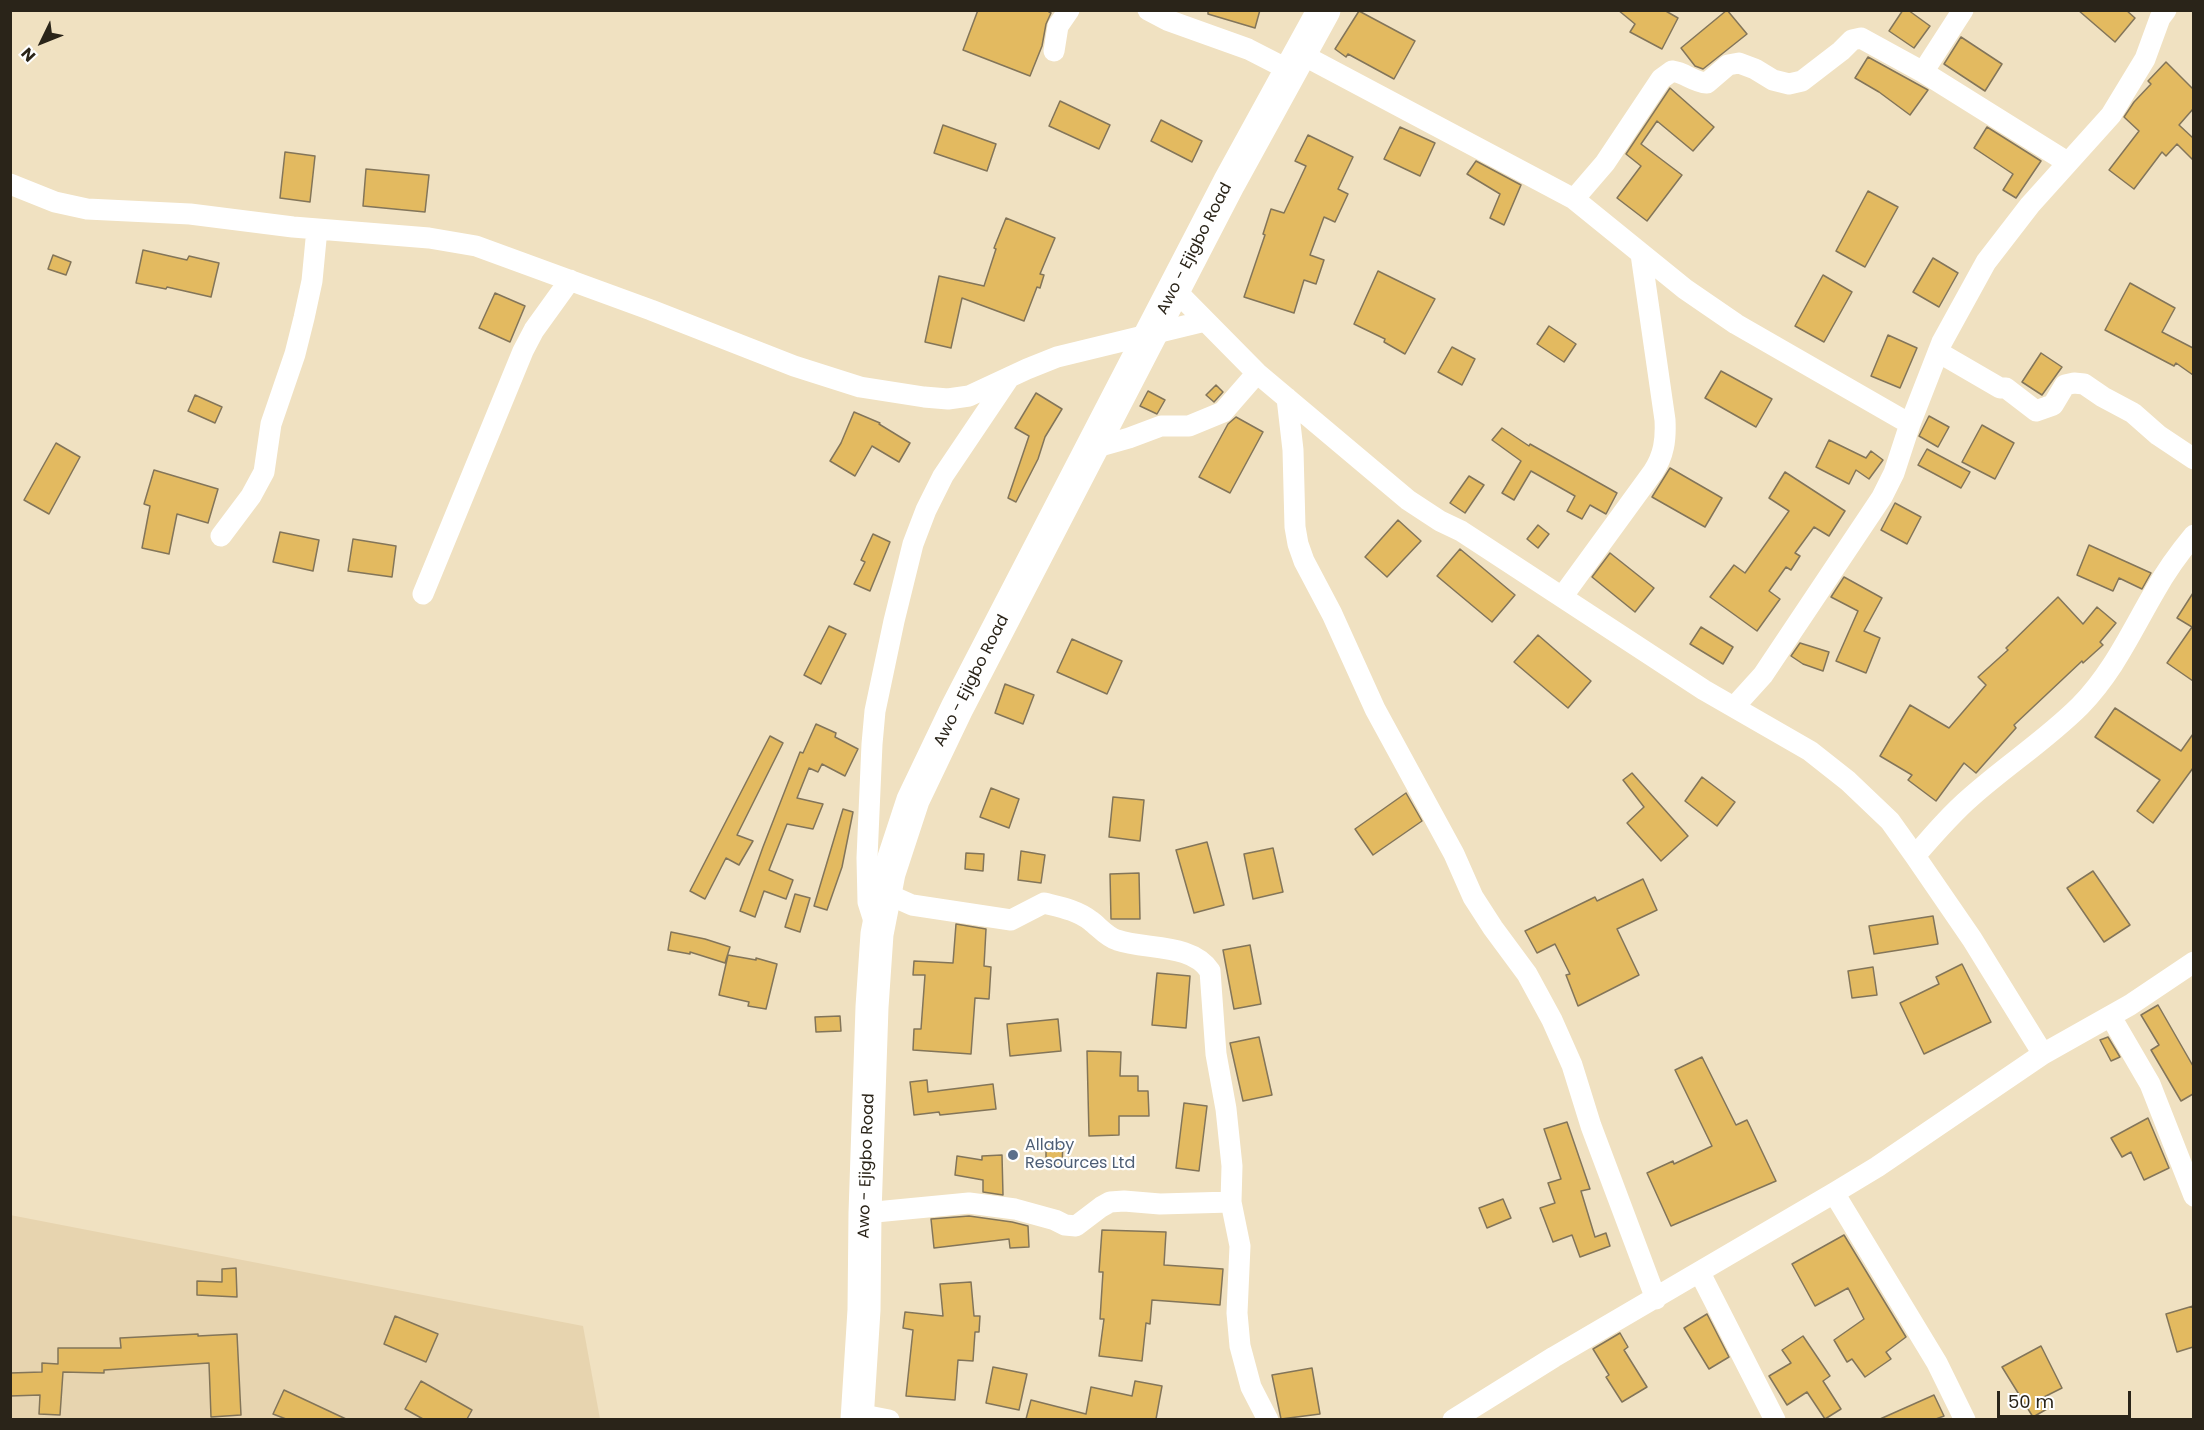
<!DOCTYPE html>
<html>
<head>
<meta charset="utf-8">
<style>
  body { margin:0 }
  #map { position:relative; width:2204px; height:1430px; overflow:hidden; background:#f0e1c1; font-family:Poppins,sans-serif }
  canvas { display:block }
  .frame { position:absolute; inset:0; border:12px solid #2a2419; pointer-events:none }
  .north { position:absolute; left:12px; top:12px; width:60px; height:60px; -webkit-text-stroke:4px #fff; paint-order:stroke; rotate:227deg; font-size:16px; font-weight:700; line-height:24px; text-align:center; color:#2a2419 }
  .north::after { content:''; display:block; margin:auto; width:21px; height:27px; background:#2a2419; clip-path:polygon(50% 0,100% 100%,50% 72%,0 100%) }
  .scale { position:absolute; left:1997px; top:1391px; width:134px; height:27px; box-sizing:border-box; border:3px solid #2a2419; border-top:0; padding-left:8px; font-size:18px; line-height:21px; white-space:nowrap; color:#2a2419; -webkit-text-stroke:4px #fff; paint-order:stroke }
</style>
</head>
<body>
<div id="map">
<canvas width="2204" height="1430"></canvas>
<div class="frame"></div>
<div class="north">N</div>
<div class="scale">50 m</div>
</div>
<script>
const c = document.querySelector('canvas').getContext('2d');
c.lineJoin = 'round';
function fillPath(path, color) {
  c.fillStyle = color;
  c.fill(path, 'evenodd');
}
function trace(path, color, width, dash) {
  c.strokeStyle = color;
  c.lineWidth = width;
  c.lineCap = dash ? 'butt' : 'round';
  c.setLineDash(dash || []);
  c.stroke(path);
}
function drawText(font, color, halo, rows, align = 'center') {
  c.font = font + ' Poppins,sans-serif';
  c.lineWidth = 4.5;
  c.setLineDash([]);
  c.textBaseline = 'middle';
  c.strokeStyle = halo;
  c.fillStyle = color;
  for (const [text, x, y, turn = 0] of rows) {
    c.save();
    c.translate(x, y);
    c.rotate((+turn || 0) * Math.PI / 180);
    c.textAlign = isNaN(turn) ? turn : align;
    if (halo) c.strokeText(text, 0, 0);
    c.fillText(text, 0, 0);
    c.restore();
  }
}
const built = new Path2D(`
  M10 1215 583 1326 600 1419H11Z`);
const building = new Path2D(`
  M978 10H1046L1051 13 1046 24 1042 46 1030 76 963 50Z
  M1208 10H1260L1255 28 1208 14Z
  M1618 10H1664L1678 18 1662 49 1630 32 1635 24Z
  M1727 10 1747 34 1703 69 1695 66 1681 48Z
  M1903 10H1908L1930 26 1914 48 1889 31Z
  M2078 10H2126L2135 18 2115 42Z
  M1359 11 1415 41 1394 79 1348 54 1346 57 1335 49Z
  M1961 37 2002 64 1985 91 1944 64Z
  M1868 57 1928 90 1910 115 1879 92 1855 78Z
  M2166 62 2193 89V109L2179 125 2193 138V160L2177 144 2166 156 2162 152 2134 189 2109 170 2139 131 2124 117 2134 102 2151 84 2148 81Z
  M1670 88 1714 127 1693 151 1657 121 1641 144 1682 175 1647 221 1617 198 1641 166 1626 154Z
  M1060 101 1110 125 1099 149 1049 126Z
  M1161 120 1202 141 1192 162 1151 141Z
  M943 125 996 144 987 171 934 153Z
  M1400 127 1435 143 1420 176 1384 159Z
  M1987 127 2041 161 2016 198 2003 190 2013 174 1974 148Z
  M1308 135 1353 157 1338 189 1348 194 1335 222 1324 217 1310 255 1324 260 1316 284 1304 280 1294 313 1244 297 1265 235 1263 234 1271 209 1284 213 1306 166 1295 161Z
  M285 152 315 156 310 202 280 198Z
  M1476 161 1521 185 1504 225 1490 218 1500 194 1467 174Z
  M366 169 429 175 425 212 363 206Z
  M1868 191 1898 207 1865 267 1836 251Z
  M1006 218 1055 238 1040 274 1044 275 1040 288 1037 287 1024 321 962 298 951 348 925 342 939 276 984 286 996 249 994 248Z
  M143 250 187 260 189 256 219 263 211 297 167 287 166 289 136 283Z
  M53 255 71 262 66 275 48 269Z
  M1933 258 1958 273 1939 307 1913 292Z
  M1378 271 1435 299 1405 354 1384 342 1385 339 1354 324Z
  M1823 275 1852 292 1824 342 1795 326Z
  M2130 283 2175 308 2162 332 2193 348V375L2176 363 2174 366 2105 330Z
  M495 293 525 306 510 342 479 328Z
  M1549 326 1576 344 1564 362 1537 344Z
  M1888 335 1917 348 1900 388 1871 376Z
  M1452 347 1475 359 1462 385 1438 372Z
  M2041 353 2062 367 2042 395 2022 382Z
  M1721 371 1772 399 1756 427 1705 398Z
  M1216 385 1223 392 1214 402 1206 395Z
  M1148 391 1165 400 1157 414 1140 406Z
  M1036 393 1062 409 1045 437 1038 459 1016 502 1008 498 1029 436 1015 428Z
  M195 395 222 407 215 423 188 411Z
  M854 412 880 423 879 424 910 443 899 462 872 446 855 476 830 461 841 443Z
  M1929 416 1949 427 1938 447 1919 436Z
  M1236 417 1263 432 1230 493 1199 477 1228 424Z
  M1982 425 2014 443 1995 479 1962 462Z
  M1502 428 1529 446 1530 444 1617 493 1606 514 1590 505 1582 519 1567 511 1575 496 1531 471 1514 500 1502 493 1521 461 1492 440Z
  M1829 440 1866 458 1871 451 1883 460 1869 479 1856 470 1849 484 1816 467Z
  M56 443 80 457 49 514 24 500Z
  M1927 449 1970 472 1961 488 1918 465Z
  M1670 468 1722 498 1705 527 1652 497Z
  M154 470 218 489 208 523 177 514 169 554 142 548 150 506 144 504Z
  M1785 472 1845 511 1829 536 1814 527 1795 553 1800 556 1791 570 1786 567 1769 591 1780 599 1757 631 1710 597 1734 565 1745 573 1789 511 1769 498Z
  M1469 476 1484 485 1465 513 1450 503Z
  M1895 503 1921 517 1907 544 1881 530Z
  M1398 520 1421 541 1387 577 1365 557Z
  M1538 525 1549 534 1538 548 1527 539Z
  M280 532 319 540 313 571 273 562Z
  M873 534 890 542 870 591 854 584 865 562 861 560Z
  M353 539 396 546 392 577 348 571Z
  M2089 545 2151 573 2142 589 2119 578 2113 591 2077 575Z
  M1460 549 1515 595 1492 622 1437 576Z
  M1610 553 1654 588 1635 612 1592 577Z
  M1844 577 1882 598 1864 631 1880 638 1866 673 1836 661 1858 611 1831 597Z
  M2193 593V681L2167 663 2192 627 2177 618Z
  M2058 597 2083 624 2097 607 2116 623 2100 642 2103 645 2083 663 2082 661 2014 725 2016 728 1976 773 1964 763 1936 801 1908 780 1912 775 1880 756 1910 705 1949 728 1986 685 1978 677 2008 650 2006 648Z
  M829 626 846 634 821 684 804 675Z
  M1701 627 1733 647 1723 664 1690 644Z
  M1538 635 1591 681 1568 708 1514 662Z
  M1072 639 1122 661 1107 694 1057 672Z
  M1800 643 1829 652 1823 671 1803 664 1791 656Z
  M1005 684 1034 695 1023 724 995 713Z
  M2115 708 2181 751 2193 734V768L2153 823 2137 811 2160 780 2095 737Z
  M816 724 836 733 835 737 858 749 845 776 822 764 818 772 809 768 797 798 823 804 813 829 787 824 769 870 793 880 786 899 764 891 755 917 740 911 763 847 800 752 803 753Z
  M770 736 783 743 737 835 753 841 739 865 726 858 705 899 690 891Z
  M1632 773 1688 836 1661 861 1627 823 1644 807 1623 780Z
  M1702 777 1735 802 1717 826 1685 801Z
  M991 788 1019 799 1009 828 980 817Z
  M1406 793 1422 821 1373 855 1355 829Z
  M1113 797 1144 800 1140 841 1109 837Z
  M843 809 853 812 842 867 827 910 814 906Z
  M1207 842 1224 905 1194 913 1176 850Z
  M1273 848 1283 892 1253 899 1244 854Z
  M1021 851 1045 855 1041 883 1018 880Z
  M966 853 984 854 983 871 965 869Z
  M2093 871 2130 925 2104 942 2067 888Z
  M1139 873 1140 919H1111L1110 874Z
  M1643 879 1657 910 1617 929 1639 975 1578 1006 1566 975 1570 974 1555 944 1537 953 1525 931 1595 897 1597 901Z
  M795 894 810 898 800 932 785 927Z
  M1933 916 1938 944 1874 954 1869 926Z
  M956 924 986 929 984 966 991 967 989 999 975 998 971 1054 913 1050 914 1029H921L925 975H913L914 961 953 963Z
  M671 932 705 939 730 947 725 963 690 952V954L668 950Z
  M1250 945 1261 1004 1234 1009 1223 950Z
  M728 955 756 960V958L777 964 766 1009 748 1006 749 1002 719 995Z
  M1962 964 1991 1022 1924 1054 1900 1003 1939 984 1936 977Z
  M1873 967 1877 995 1852 998 1848 971Z
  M1157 973 1190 976 1186 1028 1152 1025Z
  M2158 1005 2193 1066V1094L2181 1101 2151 1050 2159 1045 2141 1015Z
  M840 1016 841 1031 816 1032 815 1017Z
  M1058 1019 1061 1051 1010 1056 1007 1024Z
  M1259 1037 1272 1095 1243 1101 1230 1043Z
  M2108 1037 2120 1057 2111 1061 2100 1040Z
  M1087 1051 1121 1052 1120 1076H1138V1091H1148L1149 1116H1119V1135L1089 1136Z
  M1702 1057 1736 1125 1747 1120 1776 1181 1671 1226 1647 1173 1673 1161 1674 1164 1712 1146 1675 1070Z
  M927 1080 928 1092 993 1084 996 1109 940 1115 939 1112 914 1115 910 1082Z
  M1184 1103 1207 1106 1199 1171 1176 1168Z
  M2148 1118 2169 1168 2144 1180 2131 1152 2122 1157 2111 1138Z
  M1567 1122 1590 1189 1581 1191 1595 1237 1606 1233 1610 1246 1580 1257 1572 1235 1553 1242 1540 1208 1555 1203 1548 1183 1561 1179 1544 1129Z
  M1046 1143H1063L1062 1166 1046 1165Z
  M1002 1155 1003 1195 983 1192V1180L955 1175 957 1156 982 1160V1156Z
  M1503 1199 1511 1218 1487 1228 1479 1208Z
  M969 1216 1012 1222 1028 1226 1029 1247 1010 1248 1009 1239 934 1248 931 1219Z
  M1102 1230 1166 1232 1164 1265 1223 1269 1220 1305 1152 1300 1150 1324 1146 1323 1142 1361 1099 1356 1104 1319H1100L1103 1272H1099Z
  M1844 1235 1906 1337 1886 1352 1891 1359 1865 1377 1852 1359 1847 1362 1834 1340 1864 1319 1848 1288 1815 1306 1792 1264Z
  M236 1268 237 1297 197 1295V1281L222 1282V1269Z
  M971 1282 974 1316H980L979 1332H975L973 1361 958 1360 955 1400 906 1396 913 1330 903 1328 905 1312 943 1316 940 1284Z
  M2193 1306V1347L2177 1352 2166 1314Z
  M1707 1314 1729 1357 1709 1369 1684 1328Z
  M395 1316 438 1334 426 1362 384 1344Z
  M1620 1333 1628 1347 1624 1350 1647 1387 1622 1402 1606 1377 1609 1375 1593 1349Z
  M198 1334V1336L237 1334 241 1415 211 1417 209 1363 104 1370V1373L63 1372 60 1415 39 1414 40 1395 10 1396V1373L42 1372V1363L58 1364V1348H121L120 1338Z
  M1803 1336 1830 1376 1823 1381 1841 1409 1825 1419 1807 1392 1787 1405 1769 1376 1791 1363 1782 1350Z
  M2041 1346 2062 1388 2040 1399 2047 1409 2033 1417 2002 1367Z
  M993 1367 1027 1374 1019 1410 986 1403Z
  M1312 1368 1320 1414 1281 1419 1272 1375Z
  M421 1381 472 1410 467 1419H423L405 1409Z
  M1135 1381 1162 1386 1156 1419H1026L1031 1400 1086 1414 1091 1387 1132 1396Z
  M284 1390 346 1419H286L273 1414Z
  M1934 1395 1944 1416 1936 1419H1880Z`);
const street = new Path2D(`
  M1148 10 1167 20 1248 49 1291 71
  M1054 51 1058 26 1069 10
  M1301 54 1574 199 1685 289 1736 324 1910 424
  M1923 72 1963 10
  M10 184 55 202 87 209 190 214 293 227 429 238 476 246 651 310 794 366 860 387 924 397 948 399 969 396 1027 369 1057 357 1205 321
  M1574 199 1605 163 1661 79 1672 71C1686 73 1693 82 1707 83L1728 65 1739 63 1755 69 1773 80 1789 84 1802 81 1841 51 1852 40 1861 38 1923 72 2067 162
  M1174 289 1257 373 1408 500 1440 521 1461 531 1704 690 1810 751 1848 781 1890 821 1915 856 1972 939 2043 1054
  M1938 352 2000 388H2006L2036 411 2053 405 2065 385 2074 383 2084 384 2103 397 2133 413 2158 435 2194 459
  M1287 398 1293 450 1295 527 1298 544 1304 561 1332 614 1375 709 1454 854 1473 897 1493 928 1527 974 1552 1020 1572 1065 1591 1126 1656 1299
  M1090 449 1129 438 1161 426H1189L1223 412 1257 373
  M221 536 251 496 264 472 271 424 295 354 304 318 312 281 317 229
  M423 594 523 351 534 330 570 280
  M1562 597 1653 472C1664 455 1666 440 1665 420L1641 254
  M1734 707 1763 675 1882 497 1894 473 1910 424 1942 342 1986 262 2030 205 2111 115 2145 59 2160 18 2166 10
  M1915 856C1933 835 1951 814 1972 796 2007 765 2047 739 2080 706 2114 671 2131 632 2155 591 2166 571 2179 553 2194 535
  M885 893 912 905 1011 920 1044 903C1060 907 1077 910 1091 921 1099 927 1107 937 1117 940 1146 950 1192 943 1210 971L1216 1054 1226 1109 1232 1166 1231 1202 1240 1246 1237 1313 1240 1346 1251 1387 1268 1420
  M874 921 868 902 867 858 872 744 875 711 894 621 913 544 926 510 943 476 1009 378
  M2111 1017 2150 1084 2194 1196
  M1834 1193 1937 1363 1965 1420
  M865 1213 969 1203 1015 1209 1055 1220 1065 1225 1076 1226 1101 1207 1110 1202 1124 1201 1160 1204 1231 1202
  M1700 1273 1775 1420
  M858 1414 889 1420
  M1453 1420 1554 1357 1834 1193 1877 1167 2043 1054 2130 1005 2194 962`);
const primary = new Path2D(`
  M857 1420 864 1310 865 1213 872 1007 877 934 889 873 913 800 957 708 1229 183 1324 10`);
const markers = [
  [1013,1155,6,"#5c6f8a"]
];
const streetNames = [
  ["Awo - Ejigbo Road",1195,249,-63],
  ["Awo - Ejigbo Road",972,681,-63],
  ["Awo - Ejigbo Road",867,1166,-88]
];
const serviceNames = [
  ["Allaby",1025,1146],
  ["Resources Ltd",1025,1164]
];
fillPath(built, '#e7d4af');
fillPath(building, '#e3ba60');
trace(building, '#837559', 1.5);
trace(street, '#fff', 21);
trace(primary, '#fff', 33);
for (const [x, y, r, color] of markers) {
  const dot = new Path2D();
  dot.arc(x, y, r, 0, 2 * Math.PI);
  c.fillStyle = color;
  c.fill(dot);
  trace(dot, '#fff', 2);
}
drawText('16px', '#2a2419', '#fff', streetNames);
drawText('16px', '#4e5e75', '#fff', serviceNames, 'left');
</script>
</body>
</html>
